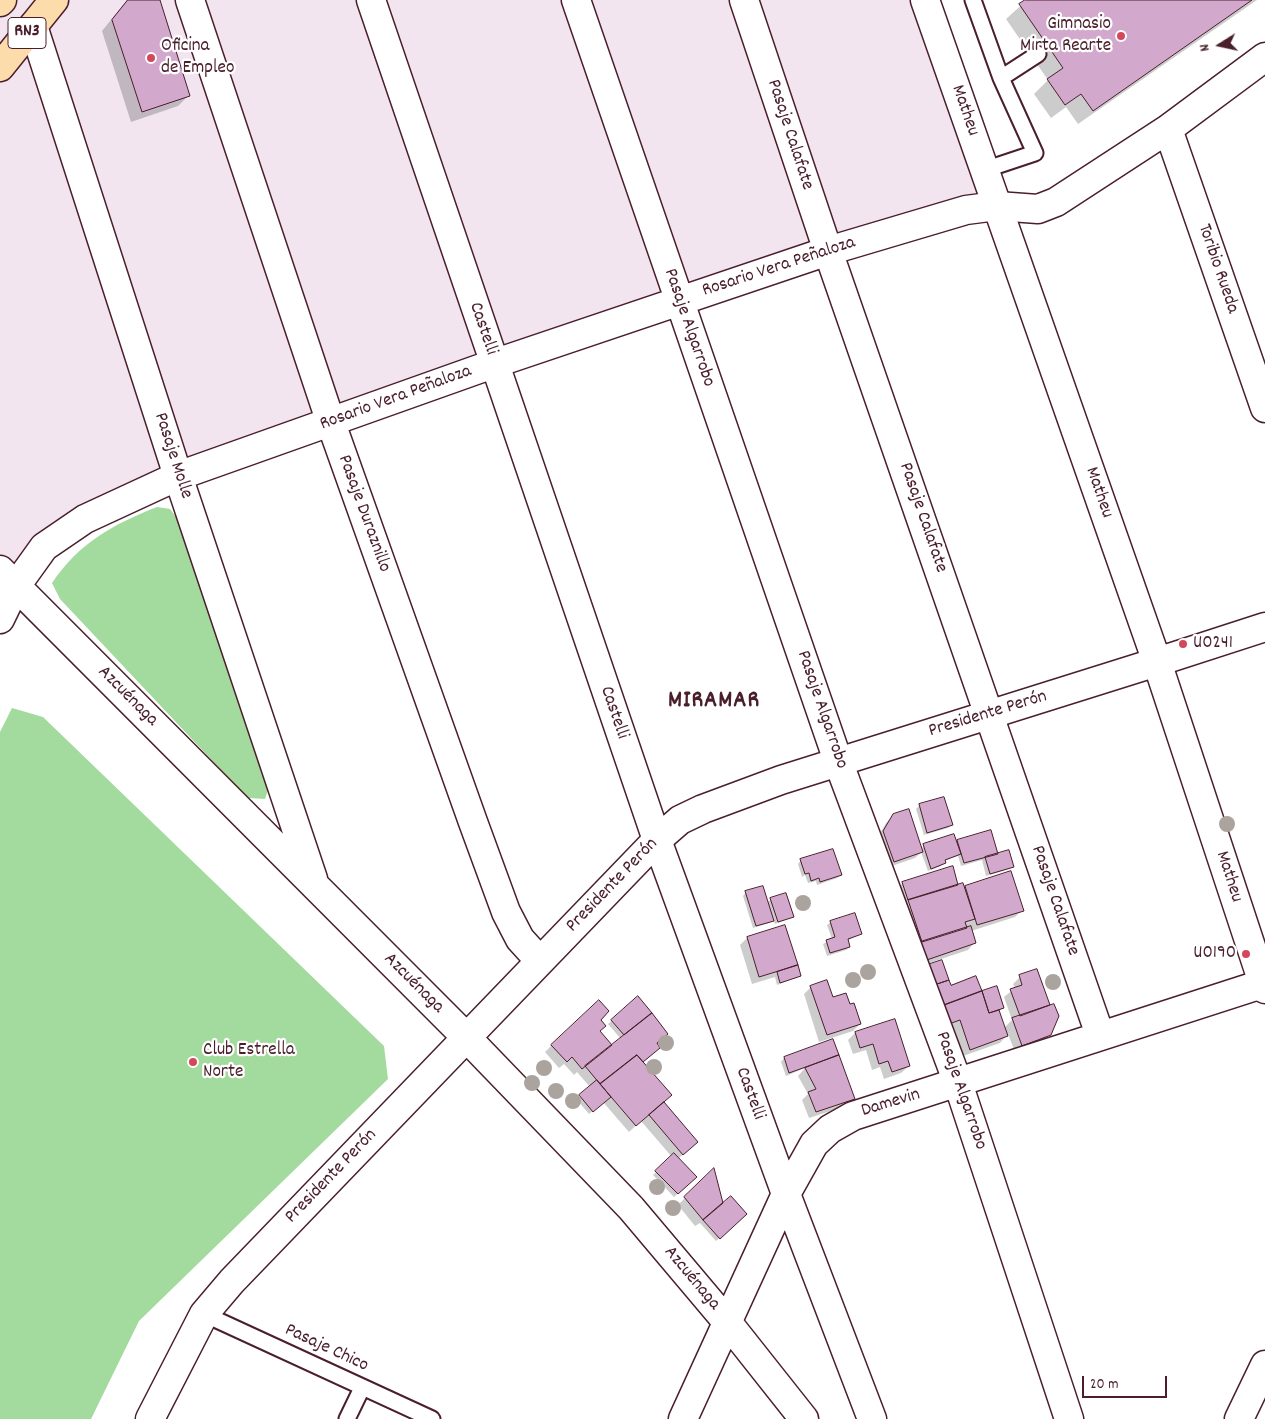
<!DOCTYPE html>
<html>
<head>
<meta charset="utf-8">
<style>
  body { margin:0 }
  #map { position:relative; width:1265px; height:1419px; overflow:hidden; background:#fff; font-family:Dekko,sans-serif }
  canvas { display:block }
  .north { position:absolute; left:1195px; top:20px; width:50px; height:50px; -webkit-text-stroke:4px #fff; paint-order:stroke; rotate:260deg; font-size:14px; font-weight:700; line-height:20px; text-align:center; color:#4a1f2b }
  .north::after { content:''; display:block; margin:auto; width:18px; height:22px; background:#4a1f2b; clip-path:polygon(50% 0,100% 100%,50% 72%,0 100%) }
  .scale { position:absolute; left:1082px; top:1376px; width:85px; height:22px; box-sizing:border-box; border:2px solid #4a1f2b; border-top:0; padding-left:6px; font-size:15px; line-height:18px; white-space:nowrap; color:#4a1f2b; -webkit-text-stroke:4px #fff; paint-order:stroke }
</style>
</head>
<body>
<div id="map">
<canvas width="1265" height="1419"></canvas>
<div class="north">N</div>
<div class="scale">20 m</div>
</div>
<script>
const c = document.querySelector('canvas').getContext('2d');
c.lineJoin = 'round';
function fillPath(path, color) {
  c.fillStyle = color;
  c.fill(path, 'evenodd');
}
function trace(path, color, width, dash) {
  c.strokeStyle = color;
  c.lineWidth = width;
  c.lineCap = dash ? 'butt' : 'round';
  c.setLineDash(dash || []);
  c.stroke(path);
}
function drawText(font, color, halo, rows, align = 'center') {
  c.font = font + ' Dekko,sans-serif';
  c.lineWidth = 4.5;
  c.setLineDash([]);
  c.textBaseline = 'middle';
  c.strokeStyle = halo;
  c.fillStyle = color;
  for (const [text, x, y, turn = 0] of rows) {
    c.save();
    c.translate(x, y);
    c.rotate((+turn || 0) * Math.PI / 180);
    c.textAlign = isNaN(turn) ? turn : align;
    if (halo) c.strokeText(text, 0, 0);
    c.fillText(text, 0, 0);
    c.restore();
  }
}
const built = new Path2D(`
  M2 0H925L997 206 966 210 85 519 0 619V2Z`);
const green = new Path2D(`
  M157 507 170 509 182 525 270 784 265 799 249 798 238 788 60 599 52 583C80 542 112 525 157 507Z
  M12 708 43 717 384 1046 388 1079 139 1321 91 1419H0V732Z`);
const shadow = new Path2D(`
  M127 0H158L189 95 178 106 131 122 102 31Z
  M1027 0H1257L1078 124 1066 107 1051 118 1034 94 1048 80 1006 19Z
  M920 805 951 825 948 828 924 835 916 809Z
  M894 815 921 848 953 835 956 843 958 841 998 855 1013 866 1009 869 986 876 982 860 961 866 958 856 944 861 941 866 928 871 921 852 915 858 886 868 877 839 886 823Z
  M801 860 841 875 837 878 817 885 816 881 808 883 805 875 802 877 798 864Z
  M1011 872 1022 910 1015 917 971 931 975 942 968 950 914 968 896 890 903 883 964 887Z
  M746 892 767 903 771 899 793 917 775 924 773 919 769 923 753 928 743 896Z
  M831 922 860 934 847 941 849 947 846 950 827 956 823 944 832 939 827 925Z
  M784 926 800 976 777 985 775 977 752 984 740 945 747 938Z
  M1037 971 1049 1007V1035L1042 1042 1015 1052 1008 1034 1000 1043 963 1056 953 1026 939 1031 950 987 981 993 1002 1008 999 1011 1004 1028 1012 1020 1004 997 1015 988 1013 984 1020 977Z
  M811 987 849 1006 860 1024 853 1031 819 1042 804 994Z
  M638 998 667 1034 656 1044 659 1048 642 1063 663 1102 696 1142 678 1159 695 1177 674 1197 653 1175 672 1157 641 1121 629 1132 603 1102 589 1114 577 1100 590 1087 577 1072 574 1075 564 1064 559 1068 545 1052 552 1045 599 1020V1031L612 1047 621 1039 608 1024Z
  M894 1021 909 1066 901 1073 884 1079 880 1067 872 1070 866 1050 853 1054 848 1040 855 1033Z
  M832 1041 853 1098 846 1106 809 1118 802 1100 808 1094 798 1076 805 1068 786 1076 781 1062 784 1058Z
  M713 1170 722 1202 745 1214 716 1241 700 1223 695 1226 678 1205Z`);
const building = new Path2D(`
  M128 0H160L190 96 142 112 112 20Z
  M1025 0H1252L1093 111 1081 94 1065 105 1047 79 1063 68 1019 4Z
  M944 797 953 825 927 833 919 804Z
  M909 809 923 852 894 862 883 831 893 814Z
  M991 830 998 854 964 863 957 840Z
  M954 834 961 854 945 860 946 863 931 869 923 844Z
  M833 849 842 875 820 882 819 878 811 881 809 873 805 874 800 859Z
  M1009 850 1014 867 990 874 985 857Z
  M953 866 958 885 908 900 902 882Z
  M1011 871 1024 911 977 925 965 886Z
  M963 883 975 919 965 922 967 928 922 942 908 900Z
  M763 886 774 921 756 926 745 891Z
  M786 893 794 917 778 922 770 898Z
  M855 913 862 934 848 939 850 947 830 953 826 940 835 937 830 921Z
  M785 925 798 965 759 977 747 937Z
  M971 926 976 943 921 962 914 944Z
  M942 960 949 980 931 986 924 966Z
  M798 965 801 976 780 983 777 972Z
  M1037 969 1050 1005 1020 1016 1010 989 1022 985 1019 975Z
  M976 976 982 991 939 1007 931 986 949 980 951 985Z
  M827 980 833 997 846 993 850 1004 854 1003 861 1024 827 1035 810 986Z
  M997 986 1004 1008 989 1013 982 991Z
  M982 991 989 1013 999 1010 1008 1036 970 1050 960 1020 946 1025 939 1007Z
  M638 996 652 1013 624 1035 611 1020Z
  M599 1000 609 1011 601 1020 606 1026 600 1031 612 1045 582 1069 572 1057 567 1062 551 1045Z
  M1054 1004 1059 1016 1051 1035 1022 1046 1012 1018Z
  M652 1013 668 1034 657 1043 660 1048 643 1062 637 1055 600 1084 585 1066Z
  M895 1019 910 1066 892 1072 888 1061 879 1064 873 1044 860 1048 855 1032Z
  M833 1039 839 1055 789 1073 784 1057Z
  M637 1055 672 1095 636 1126 600 1084Z
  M839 1055 855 1099 816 1112 808 1092 816 1089 805 1068Z
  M597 1080 611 1097 593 1112 579 1095Z
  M664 1102 698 1142 683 1155 649 1115Z
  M674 1153 697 1177 678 1194 655 1171Z
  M714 1168 723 1203 703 1220 684 1197Z
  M731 1196 747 1214 720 1239 703 1220Z`);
const lane = new Path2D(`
  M973 0 1001 78
  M984 170 1035 153 1001 78 1038 54
  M204 1314 432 1419
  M347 1419 362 1388`);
const street = new Path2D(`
  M190 0 331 423 473 822 506 912 520 939 540 961
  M371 0 657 840 786 1194 872 1419
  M576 0 838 761 958 1083 1069 1419
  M744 0 828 251 1100 1035
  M33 26 178 476 313 879
  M1168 129 1265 408
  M0 570 466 1037 631 1208 728 1323 804 1419
  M0 619 16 586 44 547 85 519 178 476 493 364 828 251 966 210 997 206 1038 209 1056 202 1168 129 1265 57
  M150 1419 204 1314 232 1281 657 840 680 820 703 809 781 780 1157 662
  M683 1419 786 1194 814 1144 830 1129 853 1116 1265 983
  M1239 1419 1265 1365`);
const secondary = new Path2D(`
  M925 0 1157 662 1265 989
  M1157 662 1265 627`);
const highway = new Path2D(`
  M0 2 2 0
  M0 67 54 0`);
const trees = [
  [1227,824],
  [803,903],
  [868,972],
  [853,980],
  [1053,982],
  [666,1043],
  [654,1067],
  [544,1068],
  [532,1083],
  [556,1091],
  [573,1101],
  [657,1187],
  [673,1208]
];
const markers = [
  [1121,36,5,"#d1495b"],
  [151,58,5,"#d1495b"],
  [1183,644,5,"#d1495b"],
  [1246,954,5,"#d1495b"],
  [193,1062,5,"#d1495b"]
];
const shields = [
  [27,33,38]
];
const shieldNames = [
  ["RN3",27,33]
];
const poiNames = [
  ["Gimnasio",1111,25,"right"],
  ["Mirta Rearte",1111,47,"right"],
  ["Oficina",161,47],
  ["de Empleo",161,69],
  ["U0241",1193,644],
  ["U0190",1236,954,"right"],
  ["Club Estrella",203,1051],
  ["Norte",203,1073]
];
const streetNames = [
  ["Matheu",964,111,71],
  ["Pasaje Calafate",789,135,72],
  ["Rosario Vera Peñaloza",779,268,-18],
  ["Toribio Rueda",1217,269,71],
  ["Pasaje Algarrobo",688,328,71],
  ["Castelli",482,329,71],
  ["Rosario Vera Peñaloza",396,399,-20],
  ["Pasaje Molle",172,456,72],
  ["Matheu",1098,493,71],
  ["Pasaje Duraznillo",363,514,70],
  ["Pasaje Calafate",922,518,71],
  ["Azcuénaga",127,697,45],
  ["Pasaje Algarrobo",821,710,71],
  ["Castelli",613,713,71],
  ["Presidente Perón",988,715,-17],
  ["Matheu",1228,877,72],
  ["Presidente Perón",613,886,-46],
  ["Pasaje Calafate",1054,901,71],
  ["Azcuénaga",413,984,45],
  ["Pasaje Algarrobo",960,1091,71],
  ["Castelli",749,1094,70],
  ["Damevin",891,1104,-17],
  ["Presidente Perón",332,1177,-46],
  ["Azcuénaga",691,1279,50],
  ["Pasaje Chico",326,1349,25]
];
const districtNames = [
  ["MIRAMAR",714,703]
];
fillPath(built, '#f2e5f0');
fillPath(green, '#a3da9e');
fillPath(shadow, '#0003');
fillPath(building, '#d3a8cd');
trace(building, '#4a1f2b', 1);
trace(lane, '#4a1f2b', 19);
trace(street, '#4a1f2b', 31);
trace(secondary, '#4a1f2b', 31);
trace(highway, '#4a1f2b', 31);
trace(lane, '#fff', 15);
trace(street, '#fff', 28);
trace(secondary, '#fff', 28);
trace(highway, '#fddcac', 28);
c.fillStyle = '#aaa39e';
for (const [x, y] of trees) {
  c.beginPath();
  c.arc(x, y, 8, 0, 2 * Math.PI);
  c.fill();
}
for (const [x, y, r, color] of markers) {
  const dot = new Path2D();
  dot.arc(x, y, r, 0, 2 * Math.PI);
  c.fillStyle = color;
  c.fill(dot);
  trace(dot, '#fff', 2);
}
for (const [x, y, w] of shields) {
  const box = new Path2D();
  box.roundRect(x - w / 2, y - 15.5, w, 31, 4);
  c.fillStyle = '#fff';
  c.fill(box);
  trace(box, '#4a1f2b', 1);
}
drawText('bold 18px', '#4a1f2b', null, shieldNames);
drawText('19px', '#4a1f2b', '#fff', poiNames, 'left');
drawText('19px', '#4a1f2b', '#fff', streetNames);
c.letterSpacing = '1px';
drawText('bold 24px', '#4a1f2b', '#fff', districtNames);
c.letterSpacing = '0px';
</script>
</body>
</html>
